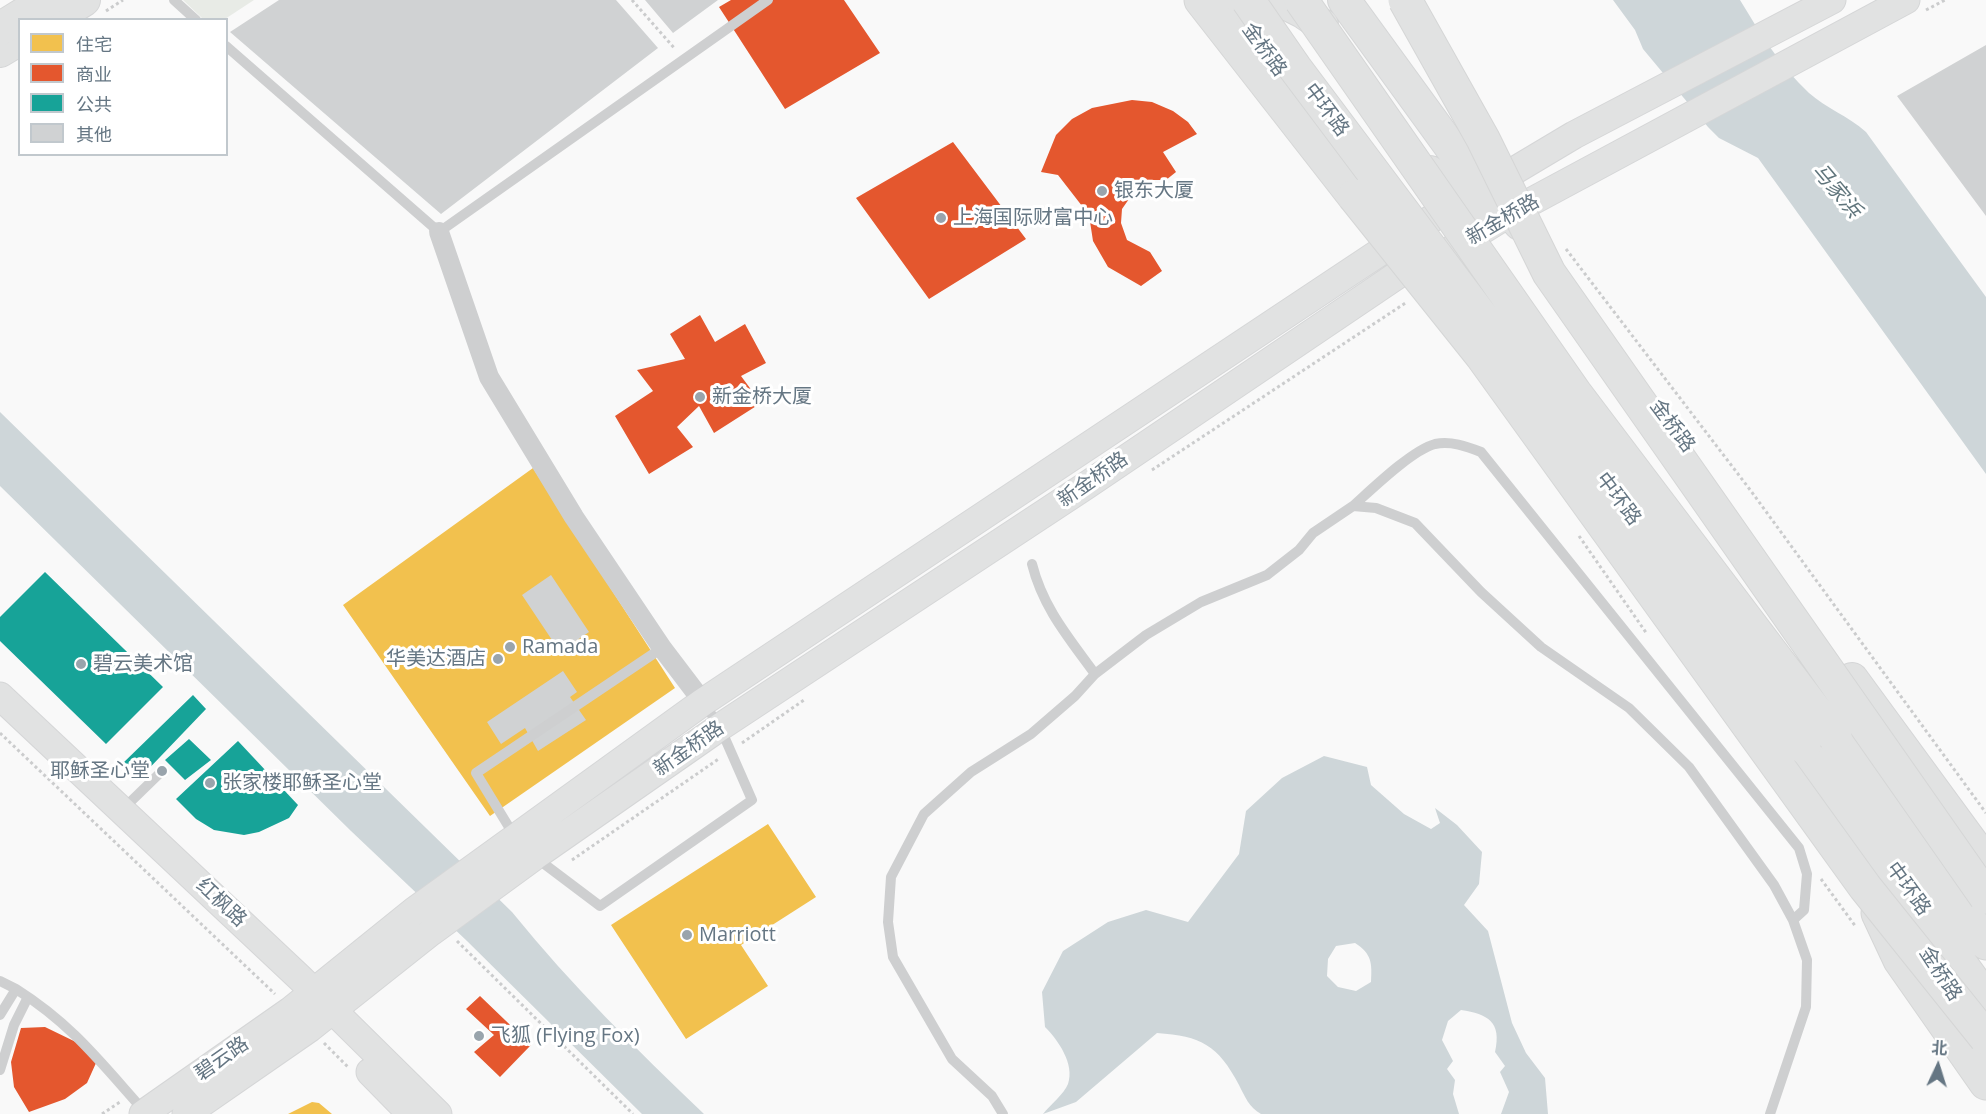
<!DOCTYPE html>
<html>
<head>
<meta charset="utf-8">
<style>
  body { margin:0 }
  #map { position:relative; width:1986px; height:1114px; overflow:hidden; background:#f9f9f9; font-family:"Open Sans","Noto Sans SC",sans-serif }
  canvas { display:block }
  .legend { position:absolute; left:18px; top:18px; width:210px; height:138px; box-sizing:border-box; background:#fff; border:2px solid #c1c8cd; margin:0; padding:8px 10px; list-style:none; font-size:18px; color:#657683 }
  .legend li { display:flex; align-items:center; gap:12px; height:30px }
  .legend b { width:30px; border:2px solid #c1c8cd }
  .north { position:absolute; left:1908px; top:1036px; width:60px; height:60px; -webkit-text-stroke:4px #fff; paint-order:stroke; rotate:4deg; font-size:16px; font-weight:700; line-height:24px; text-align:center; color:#657683 }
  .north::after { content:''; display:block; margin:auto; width:21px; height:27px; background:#657683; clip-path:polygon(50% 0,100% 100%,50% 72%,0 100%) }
</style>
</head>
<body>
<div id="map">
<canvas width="1986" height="1114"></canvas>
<ul class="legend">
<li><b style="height:16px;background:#f2c14e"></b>住宅</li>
<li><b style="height:16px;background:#e4572e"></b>商业</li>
<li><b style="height:16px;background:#17a398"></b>公共</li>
<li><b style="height:16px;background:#d0d2d3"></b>其他</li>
</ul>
<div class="north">北</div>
</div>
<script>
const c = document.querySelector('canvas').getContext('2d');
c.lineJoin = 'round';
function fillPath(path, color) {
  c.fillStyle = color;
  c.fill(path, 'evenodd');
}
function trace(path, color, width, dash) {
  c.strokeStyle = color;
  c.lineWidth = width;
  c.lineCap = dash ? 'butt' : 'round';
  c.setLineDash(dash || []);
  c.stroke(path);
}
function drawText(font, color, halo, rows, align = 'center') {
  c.font = font + ' "Open Sans","Noto Sans SC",sans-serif';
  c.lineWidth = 6;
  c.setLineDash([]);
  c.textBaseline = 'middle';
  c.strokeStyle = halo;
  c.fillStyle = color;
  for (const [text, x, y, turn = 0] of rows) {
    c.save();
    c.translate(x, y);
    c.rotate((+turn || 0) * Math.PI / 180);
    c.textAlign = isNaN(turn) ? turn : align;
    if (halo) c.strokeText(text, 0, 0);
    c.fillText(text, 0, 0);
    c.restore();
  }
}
const green = new Path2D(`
  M183 0H254L225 19 204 20Z`);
const water = new Path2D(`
  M1613 0H1740C1760 33 1780 66 1809 93 1826 108 1848 116 1866 132L1986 297V474L1758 158 1719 138 1708 127 1643 49 1635 30Z
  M0 412 512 912C572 986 636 1049 704 1114H642L467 941 351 831 0 486Z
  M1324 756 1367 767 1371 785 1404 814 1431 829 1440 823 1435 808 1457 825 1482 852 1479 884 1464 905 1488 931 1512 1023 1526 1053 1545 1078 1548 1114H1501L1509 1092 1500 1072 1505 1066 1495 1052C1502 1022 1488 1014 1461 1010L1448 1021 1442 1040 1453 1061 1447 1069 1455 1080 1453 1094 1459 1114H1261C1249 1107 1245 1097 1239 1085 1218 1045 1201 1036 1157 1033L1076 1102 1043 1114C1050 1105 1064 1094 1068 1084 1075 1064 1058 1040 1045 1027L1042 992 1063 951 1108 922 1146 910 1188 922 1239 854 1246 811 1282 778ZM1355 943C1372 954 1372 963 1371 982L1356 991 1338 987 1327 976 1328 959 1336 946Z`);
const homes = new Path2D(`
  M533 468 675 688 490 816 343 605Z
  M768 824 816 897 741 945 768 986 686 1039 611 925Z
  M312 1102 319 1103 332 1114H288Z`);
const shops = new Path2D(`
  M731 0H844L880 53 785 109 719 7Z
  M1132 100 1152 102 1173 111 1188 122 1197 134 1163 152 1176 172 1166 180H1153L1138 186 1122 209 1121 223 1127 240 1150 252 1162 271 1141 286 1108 267 1093 241 1089 215 1058 175 1041 172 1056 135 1072 119 1092 108Z
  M953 142 1026 239 929 299 856 198Z
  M700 315 715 342 745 324 766 363 741 376 761 403 714 433 699 406 677 427 693 447 649 474 615 416 653 391 637 370 685 359 670 334Z
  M480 996 531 1045 500 1077 474 1052 494 1035 466 1009Z
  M45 1027 78 1043 96 1063 87 1083 65 1099 29 1112 14 1087 11 1062 21 1028Z`);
const public = new Path2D(`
  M45 572 163 687 106 744 0 641V617Z
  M193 695 206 709 137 781 121 765Z
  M189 739 211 760 185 780 165 760Z
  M238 741 298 805 289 818 259 832 244 835 214 830 196 819 176 799Z`);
const building = new Path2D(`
  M279 0H616L658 48 441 214 230 32Z
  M645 0H718L673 33Z
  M1986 45V216L1897 96Z
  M551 575 589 632 560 652 522 595Z
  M563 671 577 692 570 697 586 720 538 751 525 728 501 744 487 722Z`);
const path = new Path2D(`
  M632 0 675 49
  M1926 10 1945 0
  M106 11 123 0
  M1566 249 1751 491 1986 813
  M1152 470 1407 302
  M1579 536 1647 634
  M0 733 275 994
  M742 743 804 700
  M572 860 720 758
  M1821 879 1856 927
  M457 941 633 1114
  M324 1043 349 1068
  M102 1114 120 1102`);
const lane = new Path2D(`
  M174 0 196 20
  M226 46 439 232 768 0
  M1353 506C1371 490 1412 450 1435 444 1451 441 1466 446 1481 452L1799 848 1807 874 1804 910 1793 920
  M1032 564C1043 608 1069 638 1095 674
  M122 810 159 774
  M515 837 476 773 662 648
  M535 857 600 906 752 800 720 727 703 702
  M0 981 16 989
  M0 1015 16 989C73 1025 101 1063 145 1112
  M0 1070 14 1025 28 997
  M1003 1114 992 1096 952 1059 893 957 888 922 891 877 924 814 971 772 1031 734 1075 696 1095 674 1146 635 1201 602 1267 575 1299 550 1313 533 1353 506 1376 508 1415 523 1481 592 1541 647 1629 708 1689 767 1774 885 1793 920 1807 960 1806 1007 1770 1114`);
const street = new Path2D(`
  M439 232 489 377 574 517 662 648 703 702`);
const secondary = new Path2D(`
  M0 696 300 978 438 1114
  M370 1072 411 1114
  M143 1114 290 1011 414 911 703 702 1383 250 1484 185 1512 172 1574 135 1832 0
  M186 1114 310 1028 431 932 535 856 720 727 1084 487 1402 272 1444 254 1510 213 1906 0`);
const primary = new Path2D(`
  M1228 0 1260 44
  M1279 0 1303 12 1322 25
  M1344 0 1458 157 1520 224
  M52 20 84 0
  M0 51 20 39
  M1430 172C1451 201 1475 210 1510 213
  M1852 679 1986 862`);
const highway = new Path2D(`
  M1201 0 1354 196
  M0 29 47 0
  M1835 737 1986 943
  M1804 747 1986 999
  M1878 913 1900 960 1986 1083`);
const highwayBridge = new Path2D(`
  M1248 0 1295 68 1804 747
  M1301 0 1575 393 1835 737
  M1405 0 1483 139 1549 273 1986 897
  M1354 196 1482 356 1865 887 1986 1038`);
const markers = [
  [1102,191,6,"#99a4ac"],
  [941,218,6,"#99a4ac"],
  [700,397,6,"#99a4ac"],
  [510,647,6,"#99a4ac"],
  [498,659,6,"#99a4ac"],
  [81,664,6,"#99a4ac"],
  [162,771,6,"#99a4ac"],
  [210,783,6,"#99a4ac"],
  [687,935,6,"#99a4ac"],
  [479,1036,6,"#99a4ac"]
];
const streetNames = [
  ["金桥路",1264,50,54],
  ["中环路",1326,110,53],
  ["新金桥路",1503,220,-30],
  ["金桥路",1672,426,53],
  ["新金桥路",1093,480,-35],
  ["中环路",1618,499,53],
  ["新金桥路",689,749,-35],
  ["中环路",1908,889,54],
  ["红枫路",221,903,43],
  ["金桥路",1940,974,57],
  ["碧云路",222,1059,-35]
];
const poiNames = [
  ["银东大厦",1114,191],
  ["上海国际财富中心",953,218],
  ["新金桥大厦",712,397],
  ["Ramada",522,647],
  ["华美达酒店",486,659,"right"],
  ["碧云美术馆",93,664],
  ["耶稣圣心堂",150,771,"right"],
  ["张家楼耶稣圣心堂",222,783],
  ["Marriott",699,935],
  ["飞狐 (Flying Fox)",491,1036]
];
const waterNames = [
  ["马家浜",1836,191,50]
];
fillPath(green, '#e8ebe6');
fillPath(water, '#ced6d9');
fillPath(homes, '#f2c14e');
fillPath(shops, '#e4572e');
fillPath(public, '#17a398');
fillPath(building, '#d0d2d3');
trace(secondary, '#d5d6d7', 29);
trace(primary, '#d5d6d7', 34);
trace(highway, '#d5d6d6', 35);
trace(path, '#cbcccd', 3, [3, 3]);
trace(lane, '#cecfd0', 10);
trace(street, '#cecfd0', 20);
trace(secondary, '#e1e2e2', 27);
trace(primary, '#e1e2e2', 32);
trace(highway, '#e1e2e2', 33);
trace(highwayBridge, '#d5d6d6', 35, []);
trace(highwayBridge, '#e1e2e2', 33);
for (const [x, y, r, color] of markers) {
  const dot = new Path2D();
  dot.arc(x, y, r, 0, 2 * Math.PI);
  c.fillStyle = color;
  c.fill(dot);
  trace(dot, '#fff', 2);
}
drawText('20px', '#657683', '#fff', streetNames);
drawText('20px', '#657683', '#fff', poiNames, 'left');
drawText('italic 21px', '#60757c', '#fff', waterNames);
</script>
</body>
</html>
